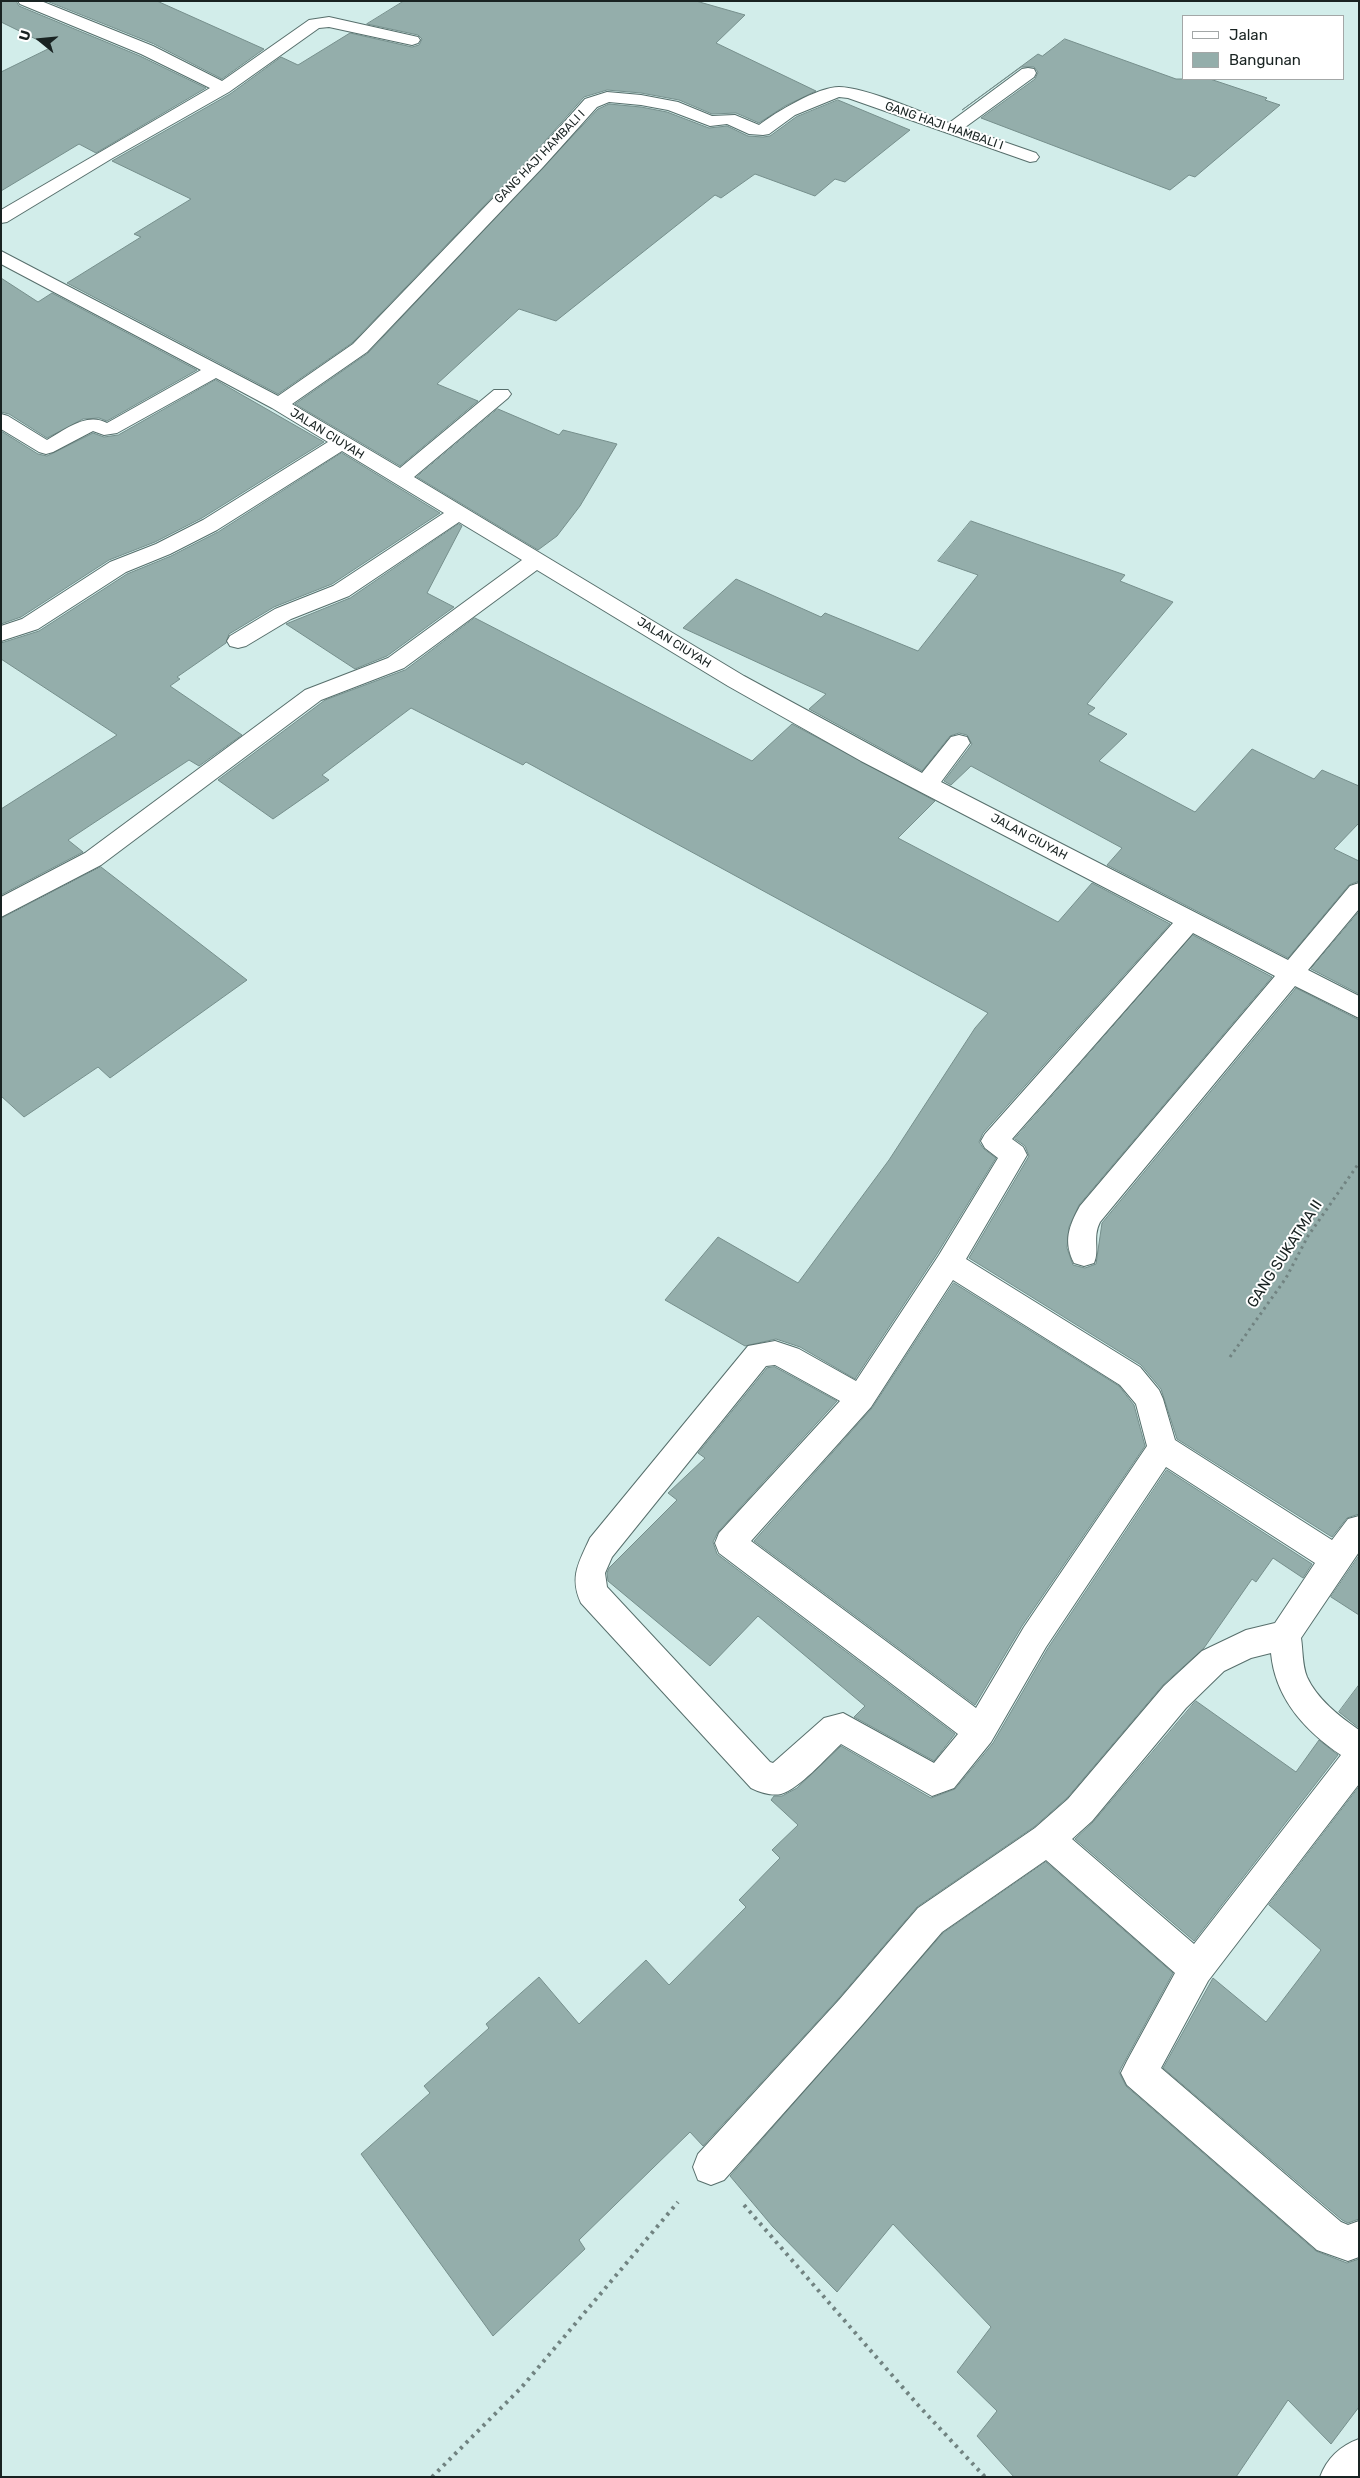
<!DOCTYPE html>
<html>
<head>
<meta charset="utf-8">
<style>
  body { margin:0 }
  #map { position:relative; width:1360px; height:2478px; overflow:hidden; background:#d2edea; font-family:Rubik,sans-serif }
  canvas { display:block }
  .frame { position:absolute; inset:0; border:2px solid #192322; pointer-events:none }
  .legend { position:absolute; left:1182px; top:15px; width:162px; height:65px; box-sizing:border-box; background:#fff; border:1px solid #a3a7a7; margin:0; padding:6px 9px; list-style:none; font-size:15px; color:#192322 }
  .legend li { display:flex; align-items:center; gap:10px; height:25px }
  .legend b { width:25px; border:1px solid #a3a7a7 }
  .north { position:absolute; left:15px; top:15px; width:50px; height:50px; -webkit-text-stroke:4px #fff; paint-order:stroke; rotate:287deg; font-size:14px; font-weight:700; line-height:20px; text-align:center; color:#192322 }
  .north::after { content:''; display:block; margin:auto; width:18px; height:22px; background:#192322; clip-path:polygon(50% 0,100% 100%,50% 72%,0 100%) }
</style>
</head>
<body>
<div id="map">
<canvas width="1360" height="2478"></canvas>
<div class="frame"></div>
<ul class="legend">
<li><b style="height:6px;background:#fff"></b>Jalan</li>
<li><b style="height:14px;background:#94aeab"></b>Bangunan</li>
</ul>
<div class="north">U</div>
</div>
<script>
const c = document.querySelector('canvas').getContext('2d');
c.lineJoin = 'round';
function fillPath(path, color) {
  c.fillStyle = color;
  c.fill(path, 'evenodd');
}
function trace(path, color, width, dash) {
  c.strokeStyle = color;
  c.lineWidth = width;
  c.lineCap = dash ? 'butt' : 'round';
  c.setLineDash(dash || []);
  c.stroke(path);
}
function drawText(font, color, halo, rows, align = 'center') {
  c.font = font + ' Rubik,sans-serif';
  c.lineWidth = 4;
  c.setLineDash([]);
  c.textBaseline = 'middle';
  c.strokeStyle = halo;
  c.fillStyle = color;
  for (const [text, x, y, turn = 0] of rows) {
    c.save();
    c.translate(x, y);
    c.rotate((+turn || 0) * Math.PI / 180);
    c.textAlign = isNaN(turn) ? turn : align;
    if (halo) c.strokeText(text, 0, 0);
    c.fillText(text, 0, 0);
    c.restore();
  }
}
const building = new Path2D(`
  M1 1H16L19 6 140 56 206 88 96 153 79 144 1 191V72L52 47 1 22Z
  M47 1H157L264 49 222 79 154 44Z
  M404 1H696L745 15 716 43 816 91 785 106 759 123 736 113 712 114 679 100 641 93 607 90 584 97 530 158 352 343 278 394 67 283 141 237 134 234 191 199 112 161 230 94 281 57 298 65 350 33 412 47 419 45 422 39 418 35 367 24Z
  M1065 39 1176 79H1210L1267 98 1265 100 1280 105 1195 177 1189 175 1170 190 981 118 1035 79 1038 72 1034 67H1021L962 110 1038 54 1042 56Z
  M838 100 910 130 845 182 835 179 815 196 755 174 721 198 715 195 556 321 519 309 437 384 478 401 400 466 295 404 368 353 598 109 609 104 641 107 667 112 709 128 727 126 748 136 763 137 770 136 796 117Z
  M1 278 38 302 52 293 197 370 107 421 99 418 83 419 47 438 9 414 1 412Z
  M216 380 324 442 202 518 155 542 109 560 21 617 1 624V431L38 454 47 456 93 433 104 437 118 435Z
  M498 409 559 435 563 430 617 444 580 506 557 536 538 550 417 477Z
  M342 453 440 513 332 584 274 607 229 634 226 643 177 677 180 679 170 686 242 735 199 766 189 760 68 840 83 852 1 895V809L117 735 1 659V643L39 631 127 574 171 556 218 532Z
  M971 521 1125 575 1120 581 1173 602 1087 704 1095 708 1088 714 1127 734 1099 761 1195 812 1252 749 1314 779 1322 770 1359 786V823L1334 849 1359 861V881L1349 885 1288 958 1107 865 1122 848 971 766 951 785 944 781 972 744 967 735 959 733 950 736 922 771 809 709 826 694 683 628 736 579 821 617 825 613 918 651 978 575 938 561Z
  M459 524 462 526 427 593 454 607 387 656 355 669 286 624 350 598Z
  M475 618 752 761 792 724 935 801 898 838 1058 922 1092 883 1170 924 983 1133 979 1142 984 1149 996 1158 937 1254 855 1379 800 1347 776 1339 745 1346 665 1300 718 1237 798 1283 889 1160 975 1028 988 1013 526 762 523 765 411 708 322 775 329 780 273 819 218 780 325 700 405 670Z
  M101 867 247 980 110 1078 98 1067 24 1117 1 1096V919Z
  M1359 912V994L1311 969Z
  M1193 935 1272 977 1079 1205 1069 1227 1067 1248 1073 1265 1085 1268 1096 1264 1102 1223 1296 988 1359 1020V1514L1347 1518 1332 1537 1177 1439 1161 1389 1141 1365 969 1258 1029 1156 1025 1146 1015 1139Z
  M954 1283 1119 1386 1134 1405 1145 1446 1022 1626 975 1705 754 1541 872 1408Z
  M775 1367 837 1401 718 1532 713 1542 717 1554 955 1734 934 1761 854 1717 865 1706 758 1616 710 1666 608 1581 607 1573 609 1568 677 1500 668 1493 705 1458 698 1453 767 1368Z
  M1167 1470 1312 1564 1303 1578 1273 1558 1256 1582 1252 1579 1204 1648 1163 1685 1067 1798 1034 1827 917 1907 838 1999 703 2146 690 2132 579 2240 585 2249 493 2336 361 2154 430 2093 424 2086 489 2028 486 2024 539 1977 579 2024 646 1960 669 1985 746 1907 739 1900 780 1858 772 1850 798 1825 771 1800 774 1796H782L797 1788 841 1746 931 1798 955 1789 993 1743 1048 1648Z
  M1359 1556V1615L1331 1597Z
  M1359 1685V1728L1339 1712Z
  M1196 1701 1296 1772 1319 1740 1338 1755 1194 1941 1075 1839 1093 1822Z
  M1359 1787V2219L1348 2223 1342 2220 1163 2068 1213 1978 1266 2022 1321 1950 1269 1905Z
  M1046 1862 1173 1973 1119 2072 1126 2086 1316 2251 1347 2263 1359 2259V2407L1331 2444 1288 2400 1236 2477H1014L977 2436 997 2411 957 2372 991 2327 893 2224 837 2292 773 2227 730 2176 943 1933Z`);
const pathFar1 = new Path2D(`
  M1230 1357 1286 1278 1308 1236 1359 1163`);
const path = new Path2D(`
  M744 2205 918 2405 985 2477
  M432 2477 521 2388 678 2202`);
const minor = new Path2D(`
  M18 1H41L153 46 222 81 309 20 329 17 418 37 420 40 418 43 412 45 329 27 319 28 229 92 111 159 7 222 1 223V210L210 88 141 54 20 4Z
  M1028 68 1034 69 1036 73 1034 77 964 128 1036 153 1039 157 1036 161 1030 162 848 98 839 97 795 115 769 134 763 135 749 134 727 124 710 126 668 110 641 105 609 102 597 107 543 167 367 352 292 404 400 468 494 390H508L511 394 508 398 414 477 744 676 922 773 951 737 959 735 967 737 970 743 941 782 1288 960 1350 886 1359 883V909L1308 970 1359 996V1018L1295 986 1100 1222C1092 1238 1100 1250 1094 1263L1084 1266 1074 1263C1063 1241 1069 1226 1080 1206L1275 976 1193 933 1012 1139 1023 1147 1027 1155 966 1259 1140 1367 1159 1390 1163 1399 1175 1440 1332 1540 1348 1519 1359 1516V1552L1301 1638C1303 1650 1302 1665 1307 1677 1317 1699 1339 1716 1359 1730V1784L1208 1981 1161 2068 1341 2222 1348 2225 1359 2221V2257L1348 2261 1317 2250 1127 2085 1121 2073 1127 2061 1175 1973 1046 1860 942 1932 863 2024 724 2180 711 2185 698 2180 693 2167 698 2154 839 2000 918 1908 1035 1828 1068 1799 1164 1686 1202 1651 1246 1630 1275 1623 1315 1563 1166 1467 1046 1647 991 1742 954 1788 932 1796 841 1744C826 1758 799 1789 781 1794 771 1796 759 1792 751 1788L581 1603C569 1577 579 1562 590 1538L748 1346 775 1341 799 1349 856 1381 939 1255 998 1158 985 1148 981 1141 985 1134 1173 923 861 761 728 686 537 570 404 668 321 700 101 865 1 917V897L85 853 305 690 388 658 522 560 459 522 349 596 291 619 246 646 238 648 230 646 227 641 230 636 275 609 333 586 444 513 342 451 217 530 170 554 126 572 38 629 1 641V626L22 619 110 562 156 544 203 520 328 442 272 408 216 378 117 433 104 435 93 431 53 452 46 454 39 452 1 429V414L8 416 47 440C65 430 86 412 107 423L201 370 1 264V251L278 396 353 344 531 159 585 99 607 92 641 95 678 102 712 116 735 115 759 125C776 112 818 87 839 87 865 87 923 113 949 123L1022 69ZM953 1280 1120 1385 1136 1404 1147 1446 1024 1627 976 1708 751 1541 871 1407ZM775 1365 840 1401 719 1533 715 1543 719 1553 958 1734 934 1763 843 1713 824 1718 773 1763 770 1762 607 1587 605 1573 612 1557 766 1366ZM1271 1653C1275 1698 1305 1731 1341 1755L1194 1944 1072 1839 1092 1821 1186 1708 1224 1671 1251 1658Z
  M1359 2439V2477H1320C1327 2458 1340 2446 1359 2439Z`);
const farStreetnames = [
  ["GANG HAJI HAMBALI I",944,126,19],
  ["GANG HAJI HAMBALI I",540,157,-46],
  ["JALAN CIUYAH",327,434,32],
  ["JALAN CIUYAH",674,643,32],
  ["JALAN CIUYAH",1029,837,28]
];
const streetNames = [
  ["GANG SUKATMA II",1285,1254,-57]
];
fillPath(building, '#94aeab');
trace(building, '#768f8c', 1);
trace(minor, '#576f6c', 2);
trace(pathFar1, '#718381', 3, [2.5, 4]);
trace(path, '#718381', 4, [3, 5]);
fillPath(minor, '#fff');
drawText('12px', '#192322', '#fff', farStreetnames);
drawText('15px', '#192322', '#fff', streetNames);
</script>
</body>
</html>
